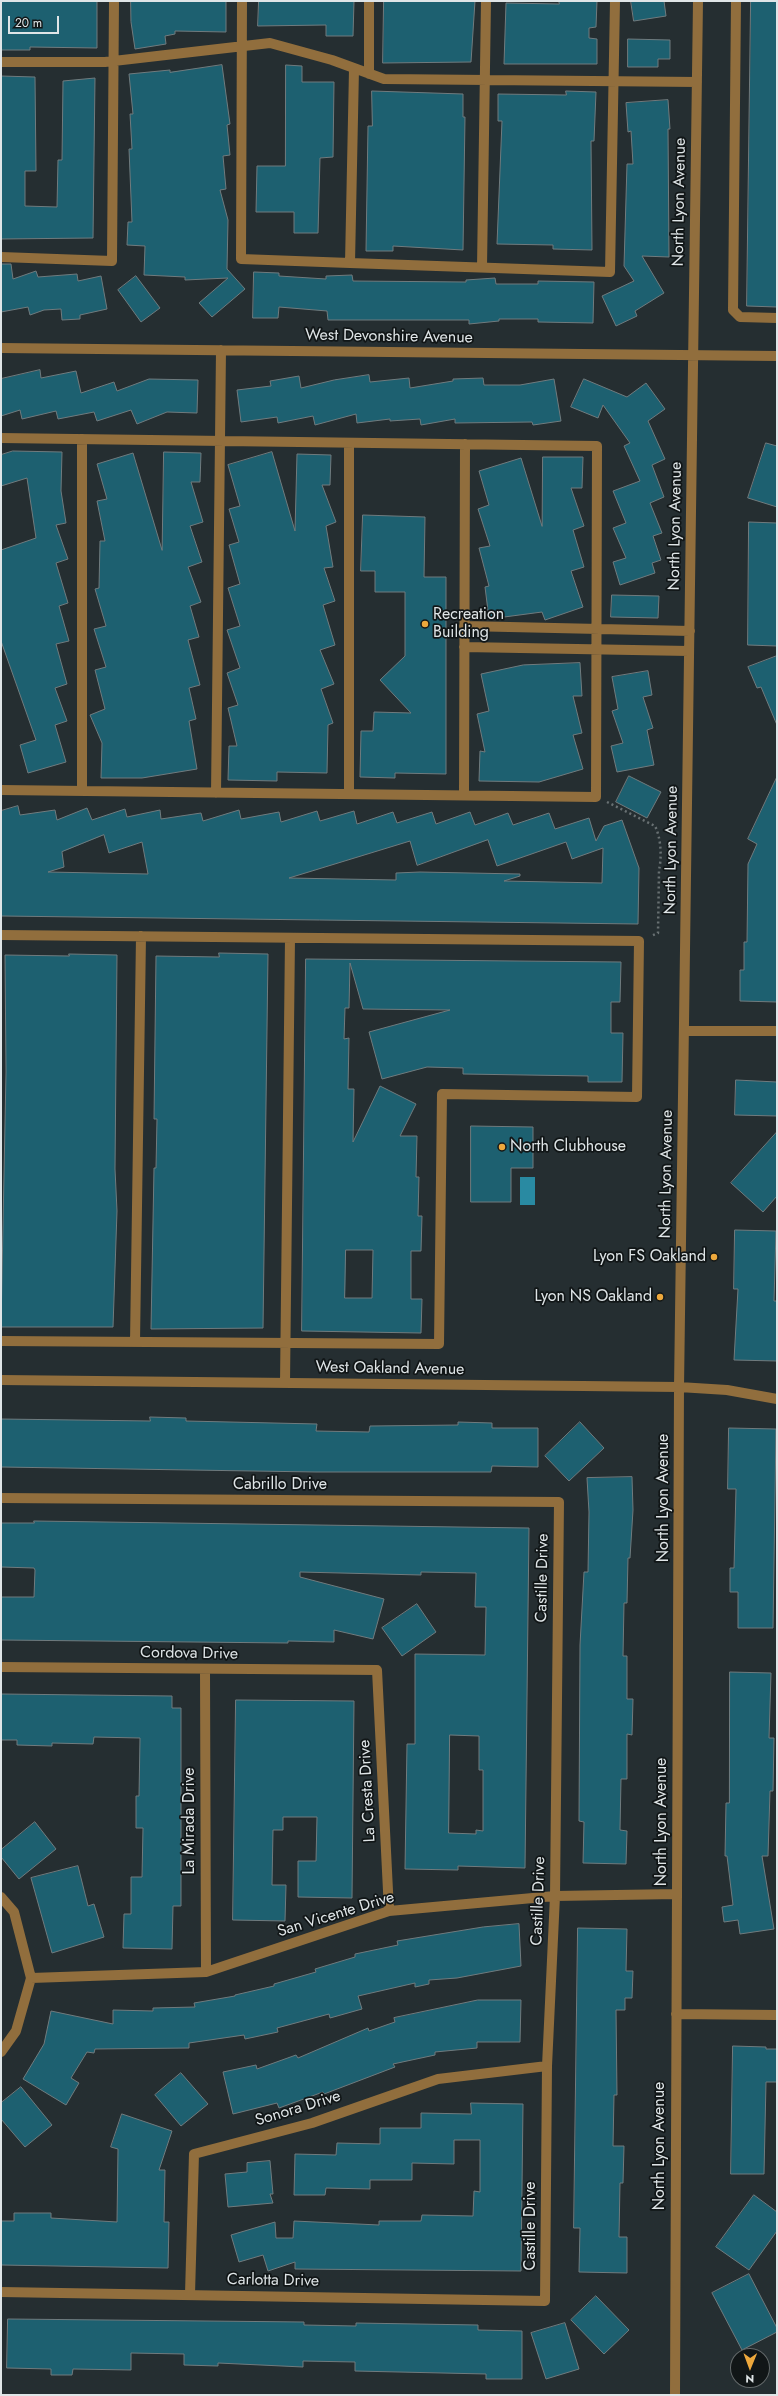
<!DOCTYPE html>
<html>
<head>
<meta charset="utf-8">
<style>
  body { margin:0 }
  #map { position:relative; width:778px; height:2396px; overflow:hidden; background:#252e31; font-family:Jost,sans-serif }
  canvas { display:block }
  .frame { position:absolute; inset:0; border:2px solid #dfe5e7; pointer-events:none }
  .north { position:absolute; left:730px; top:2348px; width:40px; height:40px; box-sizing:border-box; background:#111617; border:1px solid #63696a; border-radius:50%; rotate:181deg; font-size:11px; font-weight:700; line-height:16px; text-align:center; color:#dfe5e7 }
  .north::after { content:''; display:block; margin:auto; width:14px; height:18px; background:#eda83c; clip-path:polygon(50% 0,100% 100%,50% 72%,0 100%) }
  .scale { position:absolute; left:8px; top:16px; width:51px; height:18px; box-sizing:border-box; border:2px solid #dfe5e7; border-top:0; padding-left:5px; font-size:12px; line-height:14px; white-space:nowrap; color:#dfe5e7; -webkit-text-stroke:3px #111617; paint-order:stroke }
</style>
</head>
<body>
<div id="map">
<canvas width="778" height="2396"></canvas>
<div class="frame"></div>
<div class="north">N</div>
<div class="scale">20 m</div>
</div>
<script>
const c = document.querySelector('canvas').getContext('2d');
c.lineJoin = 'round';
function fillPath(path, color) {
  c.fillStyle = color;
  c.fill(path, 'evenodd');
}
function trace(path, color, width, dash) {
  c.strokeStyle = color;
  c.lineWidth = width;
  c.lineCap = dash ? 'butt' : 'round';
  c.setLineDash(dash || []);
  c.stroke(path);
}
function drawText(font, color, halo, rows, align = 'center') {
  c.font = font + ' Jost,sans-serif';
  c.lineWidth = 3.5;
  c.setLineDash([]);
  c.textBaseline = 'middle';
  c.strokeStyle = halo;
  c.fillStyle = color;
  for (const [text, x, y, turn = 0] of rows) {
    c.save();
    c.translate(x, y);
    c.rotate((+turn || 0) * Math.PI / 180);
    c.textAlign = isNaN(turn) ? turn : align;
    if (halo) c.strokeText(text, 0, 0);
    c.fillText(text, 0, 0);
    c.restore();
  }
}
const water = new Path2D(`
  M520 1177H535V1205H520Z`);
const building = new Path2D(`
  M1 1H97V48L30 47V50H1Z
  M131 1H226V32L175 31V34L165 36 166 44 135 49 131 22Z
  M259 1H354L353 36H326V25L258 26Z
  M384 1H475L471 62 383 63Z
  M559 1H597L596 27 589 28V38L597 39V64H504L506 3 559 4Z
  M631 1H664L666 16 634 21Z
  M751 1H777V307L747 306Z
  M628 39 670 40V59H658V67H628Z
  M222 65 230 124 227 125 230 155 223 156 226 189 220 190 228 220 227 269 245 289 212 317 199 303 228 278 185 280V277L144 275 145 246 127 245 128 222H132L129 149H132L130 114H133L129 74 170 70V72Z
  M286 65 302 66V82H334L333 157 320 158 318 233H294V212H256L257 166H285Z
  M1 76 35 77 36 171H25V206L57 207 58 160H62L63 81 95 78 93 238 1 239Z
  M372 91 463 94V117H465L463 250 393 246V251H366L368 126H372Z
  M566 91 596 92 594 141H591L592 250 553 249V245L497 244 502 121H498V94L566 95Z
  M668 100 670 129H668L669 257 642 256 664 293 635 311 637 316 616 326 602 296 634 281 624 266 627 164H633L631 131 628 132 626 103Z
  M1 264H11L13 279 36 271 38 277 77 274 78 281 101 276 107 309 80 315V319L62 320 61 309 44 310 30 315 28 307 1 312Z
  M254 272 279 273V276L326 279V276L352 275 353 281 466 282V280L495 278 496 284H538V281L594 282 593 323 538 322V319H499V321L469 324V320H328L327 311 279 307 278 318H253Z
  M136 276 160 308 141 322 118 290Z
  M40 370 41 378 76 371 81 393 114 382 117 391 149 379 198 380 197 413 167 412 137 424 131 410 97 421 94 412 58 419 56 411 22 419 20 410 1 416V379Z
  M369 375 370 382 409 378 410 388 453 381V379L483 378 484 385H520L554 379 561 421 533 425 532 422 455 423V419L421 425 420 419 390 421V419L357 423 356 414 315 425 313 416 278 423 277 417 241 422 237 390 271 386 270 381 299 376 301 388 334 380Z
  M584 379 627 397 646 383 665 409 648 421 665 459 652 465 664 497 650 503 662 533 653 536 661 560 652 563 655 573 620 585 613 562 626 558 613 528 626 523 613 491 640 481 624 446 630 443 603 405 598 418 571 407Z
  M766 443 777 446V507L748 498Z
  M13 451 62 452 61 491 66 523 56 525 68 559 56 563 68 603 59 606 69 641 56 644 67 684 55 688 67 721 55 725 66 762 28 773 20 745 36 740 1 641V550L36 538 27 478 1 486V455Z
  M164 452 201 453 200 482H191L203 522 190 526 202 562 188 567 201 602 190 606 199 637 188 640 200 685 189 688 196 719 189 721 197 769 142 778H101L102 743 90 715 105 709 95 670 106 667 94 629 106 626 95 589 99 588 100 541H105L97 501 107 499 97 464 133 453 162 550Z
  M272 452 295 531 297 454 331 455 330 485H322L336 522 326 526 333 567 324 568 335 601 323 605 335 645 320 650 334 684 321 689 333 723 328 725 327 773 277 772V781L228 780 229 746H237L228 708 238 705 227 673 240 668 227 630 240 626 228 588 240 584 229 545 239 542 229 509 240 506 228 465Z
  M543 457H583L582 488H571L584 526 573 530 584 567 571 571 583 607 545 620 542 612 489 619 485 587 489 586 479 548 490 546 478 509 489 505 479 471 521 458 542 526Z
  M363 515 425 517 424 577H446V774L395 773V778L360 777 361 731H373L374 712 411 713 380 680 405 656V592H375V571H361Z
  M749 522 777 523V646L748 645Z
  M612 595 659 596 658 618 611 617Z
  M777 656V725L761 687 757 688 748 667Z
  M580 663 582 696H573L582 733 573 735 583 769 539 782 479 781 480 751 485 752 477 714 489 711 481 674 523 665Z
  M648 671 652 695 643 697 653 728 647 730 654 765 617 772 611 746 623 743 612 711 618 709 612 677Z
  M629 776 661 792 647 818 616 802Z
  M777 777V1002L740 1001V970H744V942H747L748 864 757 844 748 839Z
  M18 806 20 815 55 810 57 820 87 808 92 820 125 809 127 817 160 810 161 819 201 813 203 821 239 810 241 819 279 812 281 822 317 811 320 821 354 811 357 824 393 812 397 823 432 812 436 824 470 812 475 825 508 813 513 825 549 813 555 829 589 818 596 841 604 826 622 820 639 868 638 924 1 916V811ZM104 835 109 853 142 842 148 874 48 872 64 867 62 852ZM488 840 497 866 566 842 572 859 603 848 602 883 504 881 520 876V874L420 872 396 873V880L289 878 410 841 417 865Z
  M219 953 268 954 263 1328 151 1329 154 1168H156L157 1119H154L156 956 219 957Z
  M69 954 117 955 115 1169 117 1211 113 1327H1L6 1072 5 955 69 956Z
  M306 959 621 962 620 1002H611V1033H623L622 1082H588V1076L463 1074V1068L427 1067 382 1079 369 1032 450 1010 363 1009 350 963 349 1008H345L344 1039 349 1038 348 1089H354L353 1142 380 1086 416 1104 400 1136H417L416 1177H419L418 1216H422L421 1251H411V1299H422L421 1333 302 1331ZM346 1250H373L372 1298H345Z
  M736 1080 777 1082V1116L735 1115Z
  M471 1126 533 1127V1168H511V1202H471Z
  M777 1132V1196L763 1212 731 1183Z
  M735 1230 776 1231 774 1301H777V1361L734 1360 738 1289H734Z
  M150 1417 186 1418V1421L317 1424 316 1431 369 1432 370 1426 458 1425V1422L492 1423V1428H538V1467L492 1466 491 1472H316L1 1467V1419L150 1421Z
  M580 1422 604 1448 569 1481 545 1456Z
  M729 1428 776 1429 773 1628H738V1592H730V1568H734L736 1489H728Z
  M632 1477 633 1510 630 1558H628L627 1603H624L623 1656H627V1699H633L632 1735 627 1734V1779H621L620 1830 627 1831 626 1864 583 1863 584 1822 579 1821 580 1645 584 1572H588L589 1512 587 1478Z
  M34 1521 529 1528 525 1868 458 1866V1870L405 1869 407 1744H415V1654L485 1655 486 1607H475L476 1573 421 1572V1575L300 1572V1577L384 1599 373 1639 334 1630V1642L288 1641V1643L1 1640V1597H34L35 1570 34 1568 1 1567V1523H34ZM450 1735 479 1736V1770H483V1831L476 1830V1834L449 1833Z
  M417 1604 436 1632 402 1656 382 1628Z
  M730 1672 771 1673 769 1738H774L773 1791H770L768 1856H762L774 1929 740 1934 738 1920 724 1922 722 1907 733 1905 727 1856H725L726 1803H729Z
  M1 1694 172 1696V1708H181V1906H173L172 1949 123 1948 124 1914H131V1877H142L143 1828H136V1796H139L140 1738 94 1737 93 1744 52 1743V1746L17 1745V1740H1Z
  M236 1700 354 1701 352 1898 298 1897V1861H316L317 1817H283V1830H273L272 1885H286L285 1921 233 1920Z
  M35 1822 56 1849 19 1879 1 1857V1850Z
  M78 1866 88 1906 94 1904 104 1937 52 1953 31 1878Z
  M519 1924 521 1966 457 1978 429 1980V1984L415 1987V1983L358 1996 362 2009 330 2018 329 2014 277 2028 278 2032 245 2039 244 2035 189 2043V2048L95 2049 94 2053 87 2052 71 2078 79 2083 66 2105 23 2079 44 2044 51 2011 113 2024V2010L153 2011V2008L195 2007 194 2003 235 1996V1995L274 1986V1984L316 1972 315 1969 355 1957V1954L398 1945 397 1941 483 1927Z
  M578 1928 627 1929 626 1971H633L632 1998H625V2010H616L617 2095H614L613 2146H624L623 2183H620L619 2237H627V2273L579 2272 580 2228H574Z
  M478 2000H521L520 2042H477V2048L435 2052V2055L393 2064 395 2067 324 2094 323 2092 279 2108 277 2103 233 2114 223 2072 256 2065 257 2069 296 2055 298 2058 368 2028 369 2031 395 2022 394 2018Z
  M733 2046 766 2047V2049H777V2082H766L764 2174H731Z
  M181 2073 208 2104 181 2126 155 2095Z
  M21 2087 52 2125 25 2147 1 2119V2103Z
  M471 2103 523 2104 521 2271 295 2269V2262L268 2271 263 2255 239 2262 231 2235 275 2222 276 2238H293L294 2221 379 2225V2221H421L422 2215 473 2216 474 2191 480 2192V2140H454V2164L412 2163V2180H370V2189L326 2188 325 2195H294L295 2154 336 2155 337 2143 380 2144V2128H421V2113L471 2114Z
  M122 2114 172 2131 159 2170H165L164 2222H169L168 2268 1 2265V2221H14V2213H51V2218L117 2222 118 2149 111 2147Z
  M270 2161 273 2194H270L273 2203 228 2207 225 2174 247 2172V2163Z
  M754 2195 777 2212V2231L749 2270 716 2247Z
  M749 2274 777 2328V2332L742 2350 712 2293Z
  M596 2296 629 2330 604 2354 571 2320Z
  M8 2319 304 2322V2325L356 2326V2323L478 2325V2330L522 2331V2379H486V2374L355 2371V2362L303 2361V2367L218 2363V2366L184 2365V2354L131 2353V2370L73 2369 72 2375H51V2369L7 2368Z
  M565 2323 579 2369 546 2379 531 2333Z`);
const path = new Path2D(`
  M607 802 655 826C661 838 662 857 659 870L658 933 651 936`);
const minor = new Path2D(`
  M242 1 241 259 350 263 354 69
  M736 1 733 310 740 317 777 318
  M1 62H105L270 43 332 60 384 79 697 82
  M369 74V1
  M1 257 112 261 114 1
  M350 263 610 272 615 1
  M482 267 486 1
  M1 348 777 356
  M1 438 597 446 596 797 1 790
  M349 443V794
  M464 626 690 631
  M464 647 689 651
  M82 791V439
  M216 793 221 350
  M464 795 465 444
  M1 935 639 941 637 1097 442 1094 439 1344 1 1341
  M684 1031H777
  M135 1342 141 936
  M1 1380 679 1387 727 1390 777 1399
  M285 1383 290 938
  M1 1498 559 1502 555 1896 547 2066 545 2301 1 2292
  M1 1667 377 1670 389 1911
  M205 1670 206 1972
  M1 1897 14 1912 31 1978 16 2031 1 2052
  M31 1978 206 1972 389 1911 555 1896 677 1894
  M676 2014 777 2015
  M190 2294 194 2154 312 2123 438 2079 547 2066
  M675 2395 679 1387 698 1`);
const markers = [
  [425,624,4,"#eda83c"],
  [502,1147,4,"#eda83c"],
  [714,1257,4,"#eda83c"],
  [660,1297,4,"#eda83c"]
];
const streetNames = [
  ["North Lyon Avenue",680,202,-89],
  ["West Devonshire Avenue",389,337,1],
  ["North Lyon Avenue",676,526,-89],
  ["North Lyon Avenue",672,850,-89],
  ["North Lyon Avenue",667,1174,-89],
  ["West Oakland Avenue",390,1369,1],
  ["Cabrillo Drive",280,1485],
  ["North Lyon Avenue",664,1498,-90],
  ["Castille Drive",543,1578,-89],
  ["Cordova Drive",189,1654,1],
  ["La Cresta Drive",368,1791,-93],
  ["La Mirada Drive",190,1821,-90],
  ["North Lyon Avenue",662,1822,-90],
  ["Castille Drive",539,1901,-88],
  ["San Vicente Drive",336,1915,-17],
  ["Sonora Drive",298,2109,-17],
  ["North Lyon Avenue",660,2146,-90],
  ["Castille Drive",531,2226,-90],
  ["Carlotta Drive",273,2281,1]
];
const poiNames = [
  ["Recreation",433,615],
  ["Building",433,633],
  ["North Clubhouse",510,1147],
  ["Lyon FS Oakland",706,1257,"right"],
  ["Lyon NS Oakland",652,1297,"right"]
];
fillPath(water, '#298aa2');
fillPath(building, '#1d6070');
trace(building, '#707b7e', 1);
trace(path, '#697173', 2.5, [2, 3]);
trace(minor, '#916e3d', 10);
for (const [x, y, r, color] of markers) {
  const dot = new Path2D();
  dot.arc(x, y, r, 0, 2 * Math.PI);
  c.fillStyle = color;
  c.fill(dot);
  trace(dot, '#111617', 1.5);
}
drawText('16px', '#dfe5e7', '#111617', streetNames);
drawText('16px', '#dfe5e7', '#111617', poiNames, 'left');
</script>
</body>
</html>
